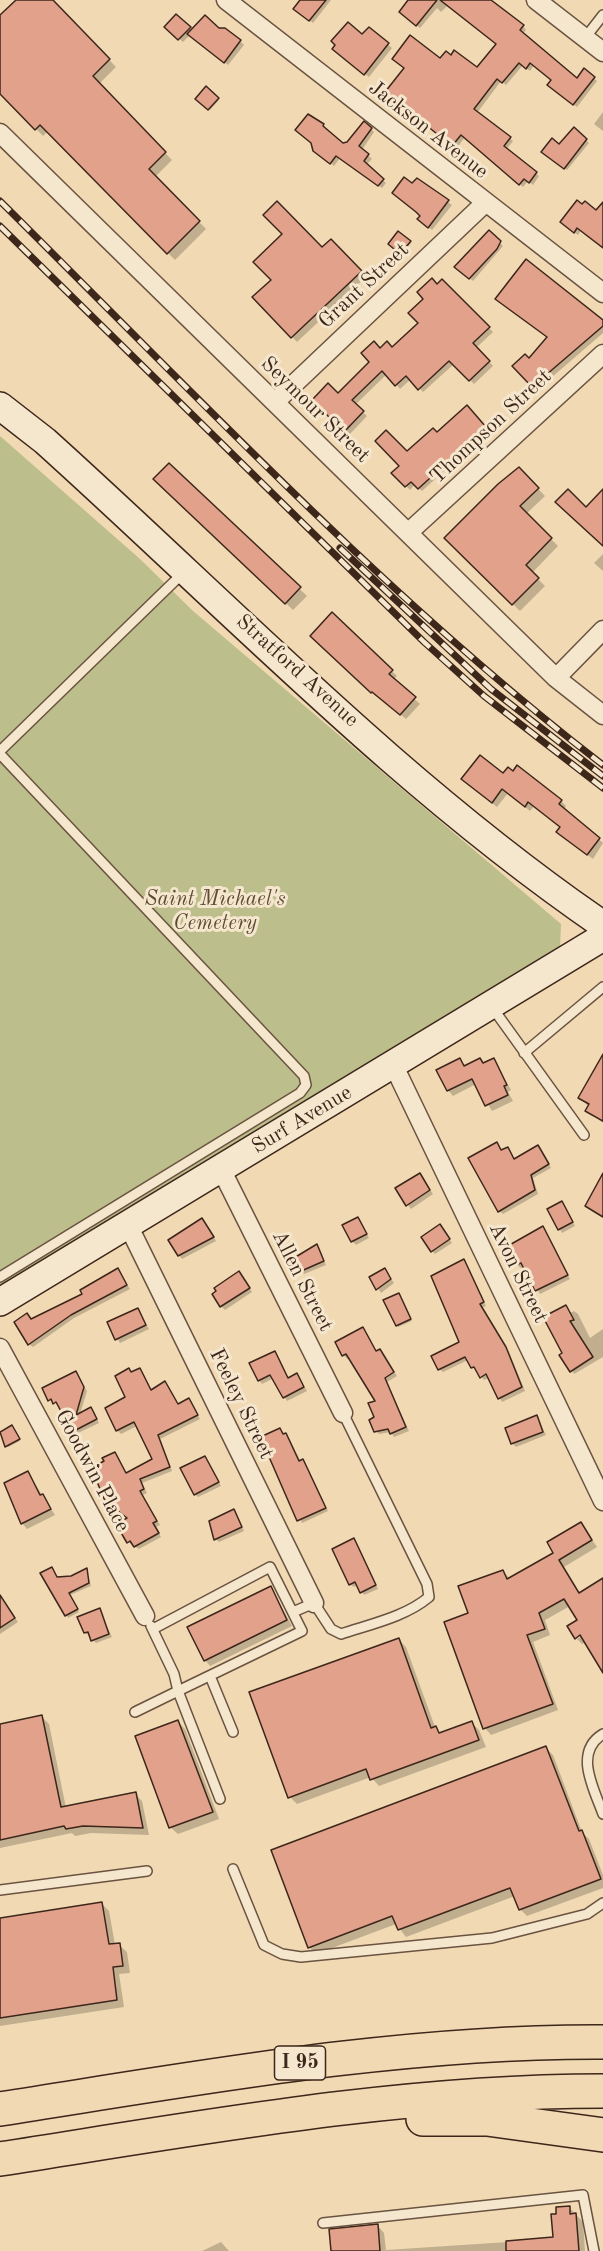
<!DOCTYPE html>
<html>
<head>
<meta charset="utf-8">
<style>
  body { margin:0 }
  canvas { display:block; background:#f0d9b3 }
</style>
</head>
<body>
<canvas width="603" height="2251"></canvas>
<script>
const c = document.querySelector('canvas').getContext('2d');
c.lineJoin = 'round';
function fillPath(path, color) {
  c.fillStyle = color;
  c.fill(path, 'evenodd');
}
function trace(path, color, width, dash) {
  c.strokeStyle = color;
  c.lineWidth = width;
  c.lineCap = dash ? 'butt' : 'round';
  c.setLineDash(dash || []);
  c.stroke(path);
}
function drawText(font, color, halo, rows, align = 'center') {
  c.font = font + ' "Old Standard TT",serif';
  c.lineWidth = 6;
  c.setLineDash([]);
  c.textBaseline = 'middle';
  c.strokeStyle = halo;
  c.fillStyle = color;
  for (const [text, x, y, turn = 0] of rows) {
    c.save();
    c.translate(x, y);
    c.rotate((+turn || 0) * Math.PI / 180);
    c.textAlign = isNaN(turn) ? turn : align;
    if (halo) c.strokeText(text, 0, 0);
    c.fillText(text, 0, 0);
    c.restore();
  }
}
const green = new Path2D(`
  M0 436 140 559 193 611 561 924 560 949 0 1290Z`);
const shadow = new Path2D(`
  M18 0H51L116 67 99 84 172 160 155 177 206 229 175 260 48 131 43 136 0 92V17Z
  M302 0H331L313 23 299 12Z
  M410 0H489L523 26 526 30 523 33 577 80 585 70 597 81 577 107 552 88 553 80 534 65 530 71 523 65 506 85 501 81 477 113 513 141 506 150 539 176 533 185 528 181 523 187 465 137 456 149 391 95 405 68 440 60 477 69 497 44 448 5 441 12 437 8 420 28 404 15Z
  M176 16 192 31 240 41 244 45 228 65 190 35 183 42 166 27Z
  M369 29 392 48 369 77 337 52 362 36Z
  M206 89 219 100 210 110 197 99Z
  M603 112V131L594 124Z
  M323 125 343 144 371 129 374 132 362 150 372 159 366 165 386 183 382 188 340 158 334 166 297 130Z
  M574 129 589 143 567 170 543 152 559 146Z
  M417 180 452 205 432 230 423 222 412 186Z
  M603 208V247L581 230 578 235 565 225Z
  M488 231 503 246 473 281 457 267Z
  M398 233 411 243 402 254 390 244Z
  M284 234 322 249 331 241 366 277 297 342 255 298 273 280Z
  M442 281 493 332 476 348 493 366 474 384 454 364 423 392 411 379 400 389 387 374 355 405 367 416 349 435 314 400 338 395 380 350 393 349 420 323 437 286Z
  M603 322V333L537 390 514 366Z
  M467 407 488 431 422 491 415 484 410 490 394 473 401 466 407 454 437 434Z
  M169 465 307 596 293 610 155 479Z
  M519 469 545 496 526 514 558 546 532 573 545 586 520 611 446 538Z
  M603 554V571L594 563Z
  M332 614 397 676 393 680 420 704 406 719 379 696 377 697 312 636Z
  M517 767 561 801 566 806 564 810 603 843 593 859 563 837 562 828 534 806 530 811 508 793 497 807 468 784 513 773Z
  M603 1057V1123L587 1111 589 1107 580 1098Z
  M480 1059 484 1064 493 1059 511 1090 508 1092 513 1101 492 1111 476 1084 453 1096 448 1090 460 1060 466 1066Z
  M496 1144 502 1151 507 1149 515 1160 541 1151 551 1168 533 1178 538 1194 503 1214 499 1211Z
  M420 1174 433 1194 411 1209 397 1189Z
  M603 1176V1218L586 1206Z
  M565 1207 575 1226 562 1233 549 1210Z
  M358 1218 369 1238 356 1245 352 1241Z
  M205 1223 216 1241 182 1259 179 1255Z
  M543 1228 570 1279 540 1294 525 1266 521 1268 517 1265 508 1247Z
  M443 1229 452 1243 435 1254 432 1251Z
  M317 1246 326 1265 304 1274 301 1271Z
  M464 1261 486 1306 482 1308 509 1352 525 1391 502 1402 489 1378 484 1380 468 1360 443 1372 439 1369 461 1342Z
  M118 1270 130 1289 74 1318 33 1347 29 1344 32 1321 84 1294Z
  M385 1270 394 1283 381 1293 371 1277Z
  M239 1273 252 1292 225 1310 221 1306Z
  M400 1296 412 1321 398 1327 397 1325Z
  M566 1307 570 1313 574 1311 578 1314 590 1338 603 1329V1357L574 1374 564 1353Z
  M137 1309 149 1329 120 1343 109 1323Z
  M363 1329 377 1353 383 1354 397 1376 387 1382 409 1431 394 1437 391 1432 379 1434 376 1431 377 1401 350 1357 347 1359 344 1355 337 1343Z
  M274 1353 289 1379 297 1375 307 1391 287 1401 274 1378 262 1384 259 1380Z
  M140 1370 152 1391 165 1383 179 1405 189 1400 200 1419 160 1439 172 1471 142 1483 147 1493 143 1495 160 1525 156 1527 161 1537 139 1549 128 1542 129 1518 101 1469 115 1454 127 1474 154 1460 137 1426 121 1434 117 1430 132 1373Z
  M76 1373 87 1391 80 1414 91 1409 99 1423 76 1434 60 1405 49 1400Z
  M537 1417 546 1435 516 1447 512 1443Z
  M12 1427 20 1441 8 1447 0 1433Z
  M280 1429 289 1438 301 1462 306 1465 328 1511 302 1523 269 1453 263 1451Z
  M205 1458 221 1486 198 1497 195 1494Z
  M28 1473 55 1515 27 1529 22 1523Z
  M234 1511 244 1531 219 1542 216 1539Z
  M581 1524 597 1547 564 1567 580 1594 603 1580V1667L586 1642 582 1644 577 1639 587 1633 570 1606 545 1620 550 1635 533 1642 558 1710 491 1735 485 1728 470 1614 503 1571 510 1579 555 1553Z
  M354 1540 378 1589 364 1595 358 1585 354 1587 350 1584Z
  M87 1570 91 1586 70 1595 79 1612 68 1618 58 1579 71 1578Z
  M271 1588 292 1626 210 1666 205 1660Z
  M0 1608H8L18 1622 0 1634Z
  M99 1610 112 1637 96 1643 85 1632Z
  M398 1639 406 1647 435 1727 441 1734 472 1723 479 1730 486 1747 379 1786 371 1777 297 1804 290 1797Z
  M42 1717 49 1724 66 1808 135 1794 142 1801 149 1835 91 1833 75 1836 72 1833 0 1848V1725Z
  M178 1722 185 1729 219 1819 178 1834 170 1827Z
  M546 1748 553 1755 582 1832 589 1839 603 1875V1888L527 1916 520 1909 515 1896 406 1937 396 1924 316 1954 309 1947Z
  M102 1904 109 1911 115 1945H119L127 1952 130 1973 119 1974 124 2007 0 2026V1920Z
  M569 2207 583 2222 585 2251H332L377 2225 384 2233 386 2250 554 2239 558 2215Z
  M221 2242 229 2251H202Z`);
const building = new Path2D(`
  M16 0H53L110 59 93 76 166 152 149 169 200 221 167 254 40 125 35 130 0 94V15Z
  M300 0H326L309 21 293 9Z
  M408 0H437L416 26 399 12Z
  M440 0H491L524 25 520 30 577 78 584 68 595 77 573 105 547 85 551 80 530 63 526 69 519 63 502 83 497 79 474 109 511 137 504 146 537 172 529 183 524 179 519 185 461 135 452 146 385 92 404 68 392 59 410 35 440 58 446 51 451 55 454 50 477 67 496 44Z
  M176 14 191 27 178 40 164 27Z
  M205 15 219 28H225L241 40 224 63 187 34Z
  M348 22 362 34 369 27 389 43 364 75 332 49 335 45 331 41Z
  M206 86 219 98 208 110 195 99Z
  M308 114 324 124 323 126 343 143 347 142 364 121 372 128 359 146 369 154 364 161 384 179 378 186 336 156 330 164 313 151 311 143 295 130Z
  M574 127 587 139 564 169 541 152 552 138 559 144Z
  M404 177 412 183 417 178 449 200 428 228 417 219 420 216 416 212 392 193Z
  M577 200 582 204 585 201 596 210 603 202V248L577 228 574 233 560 222Z
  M277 201 322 247 331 239 362 271 291 338 252 297 271 280 253 262 282 234 263 215Z
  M489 230 501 241 497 249 469 279 454 267Z
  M398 231 411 241 400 254 388 244Z
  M526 259 603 320V326L532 387 512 366 525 354 529 358 547 337 495 299Z
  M432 278 437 284 442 279 490 327 473 343 490 361 469 381 449 361 418 390 406 376 395 386 382 371 352 400 364 411 344 432 312 400 328 383 338 393 369 362 361 353 374 341 380 348 387 341 392 347 418 323 408 313 423 299 417 292Z
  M467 405 486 427 418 489 411 482 405 487 391 473 399 466 375 441 386 430 407 451 433 428 437 432Z
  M169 463 301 587 285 604 153 479Z
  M519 467 539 488 520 506 552 538 526 565 539 578 512 605 444 538 498 484Z
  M568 489 586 507 603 489V546L555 502Z
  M332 612 393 670 389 674 416 697 400 715 372 692 371 693 310 636Z
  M480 755 503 773 508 767 513 771 517 765 562 800 559 804 600 838 587 855 556 832 560 827 528 802 525 807 502 789 492 803 461 779Z
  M603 1054V1121L585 1111 589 1104 578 1098Z
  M460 1058 464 1066 480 1058 483 1063 494 1058 507 1085 504 1086 508 1095 485 1106 472 1079 447 1091 436 1070Z
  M497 1142 501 1150 508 1147 514 1159 538 1145 549 1164 531 1175 535 1190 498 1212 468 1158Z
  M420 1173 430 1190 406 1206 395 1188Z
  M603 1173V1217L585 1206Z
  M562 1201 573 1222 558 1230 547 1209Z
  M358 1217 367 1234 351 1242 342 1225Z
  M202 1218 214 1237 178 1256 168 1240Z
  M440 1224 450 1239 431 1252 421 1237Z
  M543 1226 568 1275 535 1291 521 1263 516 1265 506 1247Z
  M317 1244 324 1261 299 1272 294 1258Z
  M464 1259 484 1302 480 1304 506 1347 522 1387 498 1399 486 1374 480 1378 474 1367 471 1368 465 1357 438 1370 431 1356 459 1342 431 1276Z
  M118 1268 127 1285 71 1315 28 1345 14 1322 27 1313 31 1319 82 1294 80 1290Z
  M385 1268 391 1279 376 1290 369 1277Z
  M239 1271 250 1288 220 1307 212 1294 216 1291 214 1288Z
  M399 1293 411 1319 396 1326 383 1300Z
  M566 1305 574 1320 570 1321 593 1357 570 1372 559 1355 562 1353 543 1317Z
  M138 1308 146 1325 115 1340 107 1322Z
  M363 1327 376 1351 380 1349 394 1372 385 1378 406 1427 390 1434 388 1429 374 1432 369 1420 374 1417 368 1403 375 1401 346 1354 342 1356 335 1342Z
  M275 1351 288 1378 297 1373 304 1387 283 1398 270 1375 258 1381 249 1363Z
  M129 1368 131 1372 140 1368 151 1390 165 1381 178 1404 189 1398 198 1415 158 1435 170 1467 140 1479 144 1489 140 1491 157 1521 153 1523 159 1533 134 1547 130 1541 127 1543 116 1524 127 1518 105 1501 93 1472 99 1469 97 1465 104 1461 102 1458 115 1452 126 1473 152 1459 134 1422 116 1431 105 1408 125 1397 115 1376Z
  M76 1371 84 1387 76 1415 91 1407 97 1419 72 1432 56 1402 53 1404 51 1399 48 1401 42 1388Z
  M537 1415 543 1432 511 1444 505 1428Z
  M12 1425 20 1439 5 1447 0 1432Z
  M280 1428 283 1434 286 1433 299 1461 303 1459 326 1508 297 1521 266 1450 262 1452 256 1439Z
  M205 1456 219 1482 194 1495 180 1468Z
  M28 1471 40 1495 43 1494 51 1509 21 1524 4 1483Z
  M234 1509 242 1527 214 1540 209 1521Z
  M581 1522 592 1540 559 1560 579 1593 603 1578V1673L580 1635 575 1639 567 1626 577 1620 564 1599 539 1613 545 1629 527 1635 553 1704 483 1729 444 1622 468 1613 458 1586 503 1570 507 1579 553 1553 547 1542Z
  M354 1538 376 1585 360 1593 355 1582 349 1585 332 1549Z
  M52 1567 57 1577 71 1576 87 1568 89 1583 69 1593 78 1609 65 1616 40 1573Z
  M271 1586 287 1620 204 1661 187 1627Z
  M0 1595 15 1618 0 1628Z
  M100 1608 109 1634 91 1641 88 1632 84 1633 77 1617Z
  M399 1638 431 1728 436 1726 439 1733 472 1721 479 1740 370 1780 366 1769 288 1798 249 1692Z
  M42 1715 61 1807 136 1792 143 1828 83 1826 66 1829 64 1826 0 1840V1724Z
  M178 1720 213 1812 169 1828 135 1736Z
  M546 1746 579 1831 582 1830 601 1879 519 1910 510 1888 398 1930 392 1916 308 1948 271 1850Z
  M102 1902 109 1944 120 1943 123 1966 113 1967 117 2000 0 2018V1918Z
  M570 2206V2214L576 2213 579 2251H506V2241L553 2237 551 2214H556V2207Z
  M378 2224 380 2251H331L329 2229Z`);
const lane = new Path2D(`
  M585 38 603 15
  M0 751 183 573
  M0 754 304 1076 306 1085 300 1093 0 1277
  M492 1007 584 1135
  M524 1053 603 987
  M293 1612 314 1603 331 1629 341 1634C371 1624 405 1617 429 1597L427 1584 343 1413
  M153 1629 270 1567 302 1631 178 1691 220 1799
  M210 1676 233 1732
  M135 1712 178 1691 174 1674 151 1626
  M603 1734C573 1752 594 1789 603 1814
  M233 1869 264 1945 282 1954 301 1957 492 1938 587 1914 603 1903
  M0 1890 147 1871
  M323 2223 583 2195 594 2251`);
const street = new Path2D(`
  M226 0 603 293
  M536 0 603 52
  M0 133 556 678 603 715
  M275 402 485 203
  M409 532 603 354
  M556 678 603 630
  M393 1064 603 1501
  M221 1169 343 1413
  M128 1225 314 1603
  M0 1348 145 1616`);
const secondary = new Path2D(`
  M0 406 45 441C227 605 400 786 603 925
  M0 1302 603 937`);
const highway = new Path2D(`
  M0 2109C200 2078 400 2041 603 2042
  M423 2119H487L603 2135
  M0 2159C200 2128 400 2091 603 2091`);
const rail = new Path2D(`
  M0 201C195 394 385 597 603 765
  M0 226 424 642 484 696 603 788
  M340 548 491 689 603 776`);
const shields = [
  [300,2063,51]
];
const shieldNames = [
  ["I 95",300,2063]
];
const streetNames = [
  ["Jackson Avenue",428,130,38],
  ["Grant Street",364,286,-43],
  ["Seymour Street",315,410,44],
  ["Thompson Street",491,427,-43],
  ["Stratford Avenue",297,671,42],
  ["Surf Avenue",302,1120,-31],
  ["Avon Street",518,1273,64],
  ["Allen Street",302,1281,63],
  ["Feeley Street",241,1404,64],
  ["Goodwin Place",92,1471,62]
];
const parkNames = [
  ["Saint Michael's",215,899],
  ["Cemetery",215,923]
];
fillPath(green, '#bcbe8b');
fillPath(shadow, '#0003');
fillPath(building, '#e1a18b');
trace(building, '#3d261a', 1.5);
trace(lane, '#6a5340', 12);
trace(street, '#6a5340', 21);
trace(secondary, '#3d261a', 30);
trace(highway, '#3d261a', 36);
trace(lane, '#f5e6ce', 9);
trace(street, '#f5e6ce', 18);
trace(secondary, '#f5e6ce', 27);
trace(highway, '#f0d9b3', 33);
trace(rail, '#3d261a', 7);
trace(rail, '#f5e6ce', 4.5, [14]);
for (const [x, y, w] of shields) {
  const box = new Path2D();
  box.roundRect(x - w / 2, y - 17, w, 34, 4.5);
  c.fillStyle = '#f5e6ce';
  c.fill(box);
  trace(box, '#3d261a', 1.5);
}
drawText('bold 20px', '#3d261a', null, shieldNames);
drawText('21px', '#3d261a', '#f5e6ce', streetNames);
drawText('italic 21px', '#5d4c36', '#f5e6ce', parkNames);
</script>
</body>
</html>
